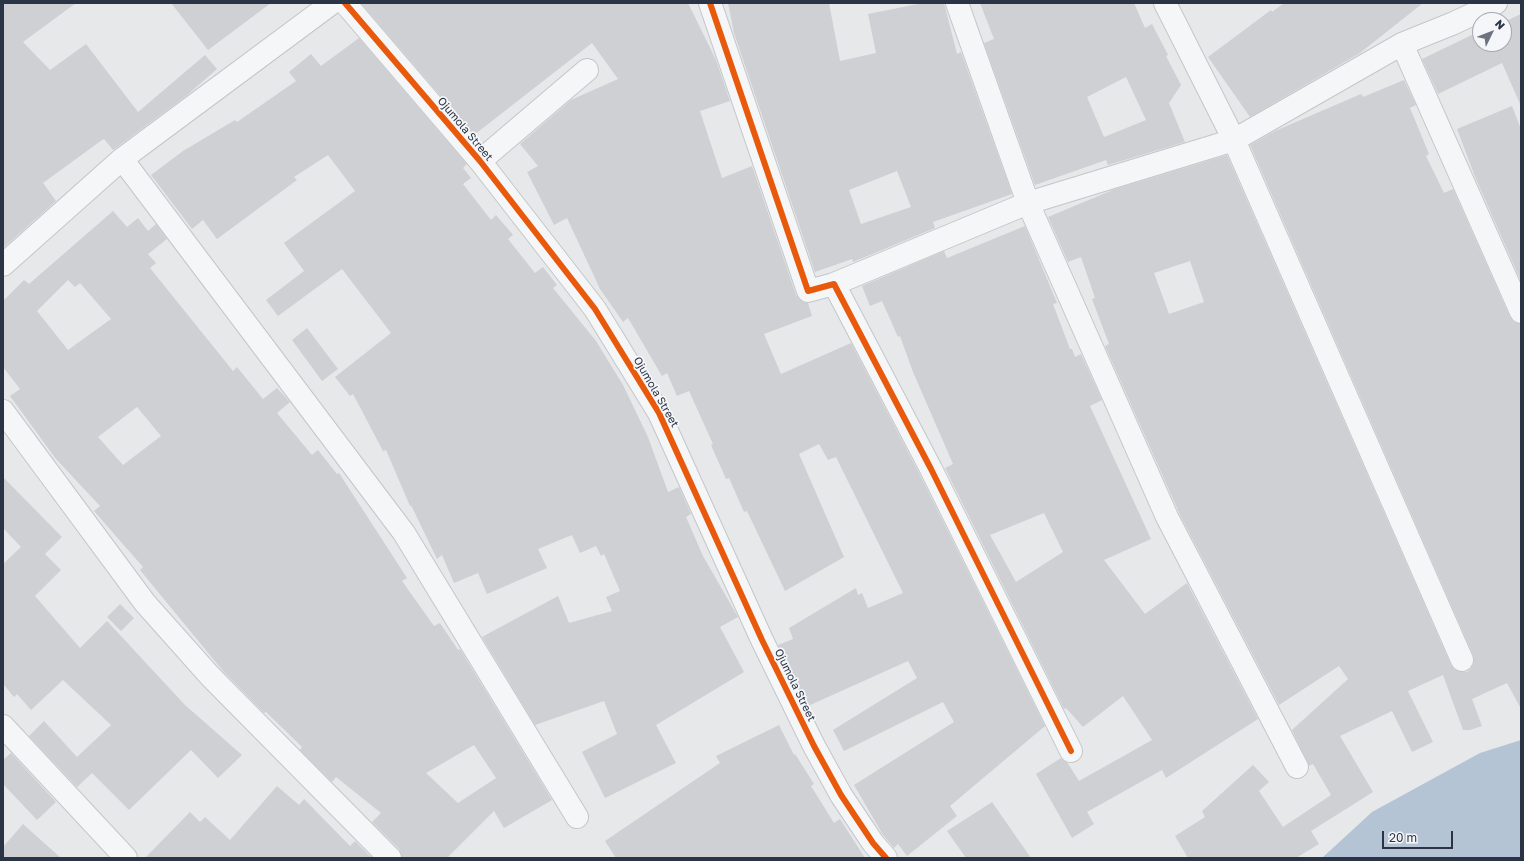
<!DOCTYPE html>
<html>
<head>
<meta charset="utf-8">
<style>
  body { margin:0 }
  #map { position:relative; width:1524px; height:861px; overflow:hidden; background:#e6e8ea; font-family:"Golos Text",sans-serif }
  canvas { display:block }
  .frame { position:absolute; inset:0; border:4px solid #2b3445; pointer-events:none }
  .north { position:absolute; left:1472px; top:12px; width:40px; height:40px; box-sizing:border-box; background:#f4f6f9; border:1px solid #a4a8b1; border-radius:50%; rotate:47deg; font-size:11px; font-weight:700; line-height:16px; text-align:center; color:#2b3445 }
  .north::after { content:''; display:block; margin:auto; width:14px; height:18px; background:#6c737f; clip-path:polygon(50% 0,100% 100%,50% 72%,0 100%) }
  .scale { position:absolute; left:1382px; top:831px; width:71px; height:18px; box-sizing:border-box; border:2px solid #2b3445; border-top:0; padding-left:5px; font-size:12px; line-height:14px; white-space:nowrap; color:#2b3445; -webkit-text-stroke:3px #f4f6f9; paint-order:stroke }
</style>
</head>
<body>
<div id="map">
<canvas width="1524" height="861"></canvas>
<div class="frame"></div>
<div class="north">N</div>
<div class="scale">20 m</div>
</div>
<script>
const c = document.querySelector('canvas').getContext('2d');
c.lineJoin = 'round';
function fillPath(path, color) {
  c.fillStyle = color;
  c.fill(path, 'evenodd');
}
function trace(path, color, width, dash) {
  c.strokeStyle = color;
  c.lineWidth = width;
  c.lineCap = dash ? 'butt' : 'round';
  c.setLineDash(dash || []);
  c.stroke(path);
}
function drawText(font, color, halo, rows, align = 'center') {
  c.font = font + ' "Golos Text",sans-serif';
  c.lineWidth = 3.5;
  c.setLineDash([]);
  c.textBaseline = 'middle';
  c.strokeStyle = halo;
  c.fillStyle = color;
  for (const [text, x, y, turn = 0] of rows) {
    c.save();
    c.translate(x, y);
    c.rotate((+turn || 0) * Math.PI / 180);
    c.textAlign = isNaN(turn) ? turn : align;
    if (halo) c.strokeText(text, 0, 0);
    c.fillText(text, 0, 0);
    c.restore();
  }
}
const water = new Path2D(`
  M1521 740V858H1322L1372 812 1480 753Z`);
const building = new Path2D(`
  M3 3H76L23 42 50 70 86 44 138 112 205 55 217 69 186 96 113 150 104 139 102 140 43 183 56 201 3 248Z
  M171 3H271L208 50Z
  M361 3H688L716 60 730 101 700 111 722 178 752 166 796 295 800 300 808 303 812 316 764 334 781 374 851 343 920 475 1045 726 950 806 957 816 907 856 898 844 894 848 883 835 854 785 954 722 943 702 844 751 833 730 917 678 908 661 808 706 778 645 793 639 789 628 856 588 858 595 862 593 868 608 903 593 836 457 828 460 819 444 799 454 844 557 785 591 747 511 744 512 729 478 726 479 711 445 713 444 689 391 677 396 667 373 662 376 628 318 623 322 600 289 567 218 554 225 527 172 538 166 520 144 571 100 618 79 592 43 474 135Z
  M728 3H829L840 61 876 53 868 14 923 3H944L957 54 961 52 1012 194 933 222 935 228 853 262 852 259 815 272 734 33ZM897 171 911 207 861 224 849 190Z
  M980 3H1134L1145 28 1152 24 1168 55 1166 56 1181 85 1169 103 1185 142 1108 165 1106 160 1035 185 984 43 994 39ZM1126 77 1146 120 1104 137 1087 97Z
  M1284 3H1423L1360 53 1250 117 1208 57 1271 10 1272 12Z
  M1521 14V106L1502 63 1438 94 1422 59 1480 31V44H1504V22Z
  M359 38 467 164 463 168 471 178 463 184 491 220 496 215 513 235 508 239 535 273 543 267 557 285 553 288 596 341 623 385 648 437 668 492 679 487 691 514 686 517 703 556 738 617 720 627 744 672 656 725 676 763 605 798 582 752 617 734 604 701 535 725 482 637 558 596 569 623 612 611 606 597 620 591 604 554 601 556 596 546 580 553 572 535 538 549 547 568 487 594 478 573 454 583 442 555 437 559 411 505 410 506 386 450 383 451 353 394 350 396 335 377 391 333 342 269 278 316 266 300 304 271 284 243 355 191 328 155 294 177 297 180 217 239 203 220 192 229 151 175 183 151 235 120 237 122 296 81 289 72 311 54 321 66Z
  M1404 80 1416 105 1410 108 1429 154 1426 156 1444 193 1453 189 1510 317 1514 322 1521 324V709L1507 683 1472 699 1482 726 1470 730H1463L1443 675 1408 691 1433 742 1412 752 1392 711 1340 736 1373 792 1311 831 1319 844 1296 858H1188L1175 836 1205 817 1202 811 1253 765 1269 782 1259 791 1283 827 1331 795 1313 764 1309 766 1292 730 1348 679 1339 666 1279 705 1181 517 1105 346 1109 344 1092 299 1095 298 1081 257 1068 262 1048 217 1115 189 1227 155 1451 665 1455 670 1461 672H1467L1472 667 1474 661 1473 655 1250 145 1275 131 1361 94 1363 97ZM1190 261 1204 302 1169 314 1154 273Z
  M1512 106 1521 129V281L1476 179 1457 129Z
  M113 211 127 227 138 218 148 231 156 224 167 239 148 254 156 263 150 268 233 371 237 367 263 399 277 388 290 402 277 413 312 455 318 450 337 474 339 473 407 578 402 581 434 626 440 623 458 650 460 649 552 800 504 828 494 811 447 858H402L399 849 372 822 381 813 336 777 332 782 300 750 302 747 266 712 264 713 223 671 140 570 143 567 94 511 100 506 56 459 10 396 20 389 3 367V301L24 280 29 284ZM68 280 75 287 80 283 111 319 68 350 37 311ZM137 407 161 436 123 465 98 437ZM474 745 496 778 458 803 426 773Z
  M1025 226 1057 303 1053 304 1070 349H1072L1075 357 1081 354 1102 400 1090 406 1151 539 1104 560 1145 614 1187 583 1258 719 1166 778 1162 770 1087 812 1094 824 1072 838 1036 774 1061 758 1067 762 1079 781 1152 740 1123 696 1083 727 1066 708 1064 709 945 468 953 464 913 372 900 336 898 337 882 301 870 306 862 286 944 251 947 258ZM1044 513 1063 552 1016 582 990 535Z
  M307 328 338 369 322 381 292 340Z
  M3 477 62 537 45 554 61 570 35 596 80 648 107 621 185 705 242 755 218 778 191 750 129 810 92 773 77 787 29 736 44 721 77 757 111 725 63 680 31 710 17 694 14 697 3 684V564L21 547 3 528Z
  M120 604 134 618 121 631 107 617Z
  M779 725 794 755 795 754 814 784 811 786 834 823 840 819 865 858H616L605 841 720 763 716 756Z
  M11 753 56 802 37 820 3 784V760Z
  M277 786 299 805 304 799 350 846 355 841 372 858H145L190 812 200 822 205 817 230 840Z
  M992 802 1031 858H966L947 831Z
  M23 824 61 858H3V847Z`);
const minor = new Path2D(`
  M345 3 480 161 595 309 659 413 762 640 814 746 841 795 873 843 886 858
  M710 3 808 291 834 284 931 469 1071 751
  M957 3 1028 203 1167 517 1297 767
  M1165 3 1234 140 1462 660
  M1402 44 1521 312
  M122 159 404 533 577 817
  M480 161 587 70
  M3 265 122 159 332 3
  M834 284 1028 203 1234 140 1402 44 1454 23 1496 3
  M3 411 145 603 210 676 390 858
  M3 726 126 858`);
const cycleway = new Path2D(`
  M345 3 480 161 595 309 659 413 762 640 814 746 841 795 873 843 886 858
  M710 3 808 291 834 284 931 469 1071 751`);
const streetNames = [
  ["Ojumola Street",465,129,50],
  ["Ojumola Street",656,392,60],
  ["Ojumola Street",795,685,64]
];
fillPath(water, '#b4c4d5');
fillPath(building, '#ced0d3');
trace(minor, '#c4c6c8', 24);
trace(minor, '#f5f6f7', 22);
trace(cycleway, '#e8590c', 6);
drawText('11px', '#2b3445', '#f4f6f9', streetNames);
</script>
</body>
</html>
